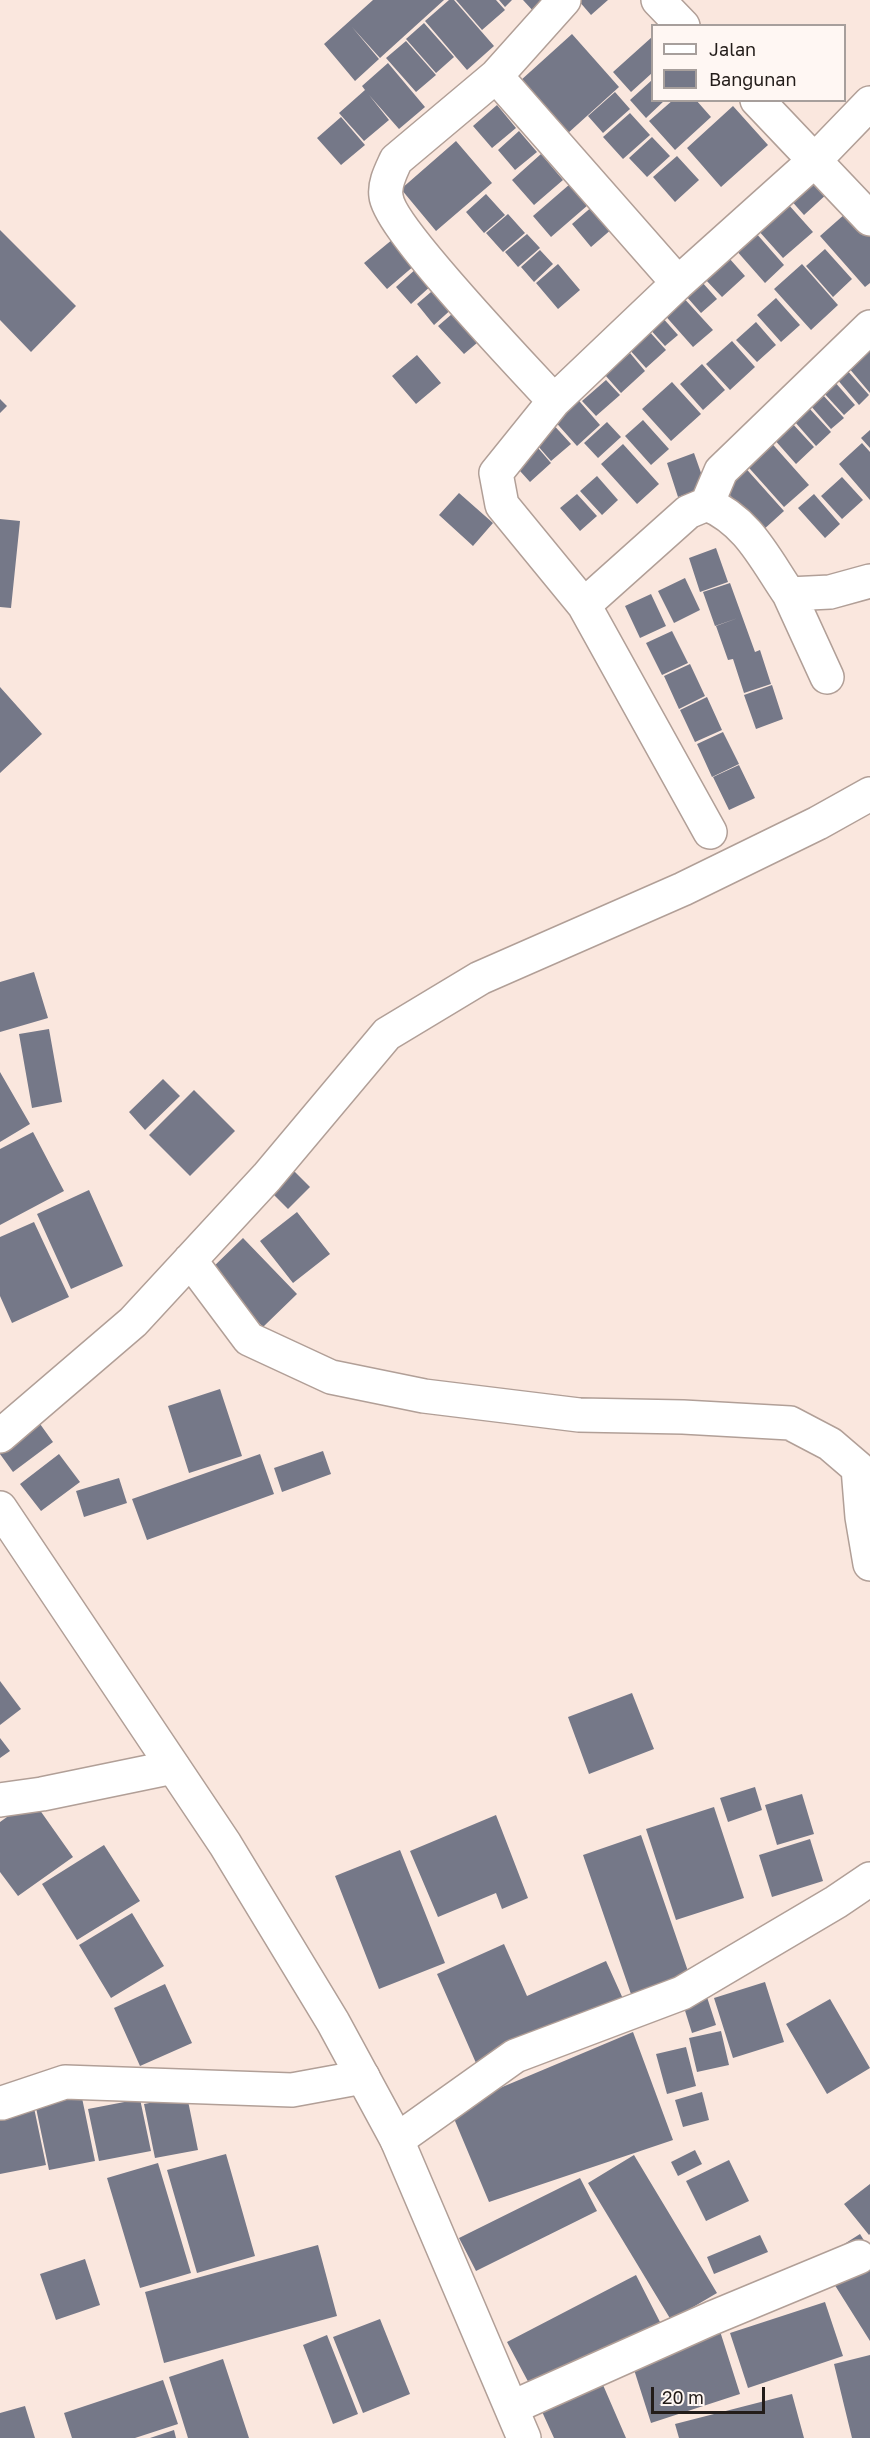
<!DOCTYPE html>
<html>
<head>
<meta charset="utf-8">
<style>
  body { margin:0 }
  #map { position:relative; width:870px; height:2438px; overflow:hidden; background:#fae7de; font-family:"Golos Text",sans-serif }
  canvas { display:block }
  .legend { position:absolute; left:651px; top:24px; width:195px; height:78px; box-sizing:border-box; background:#fff7f3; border:2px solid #a79f9c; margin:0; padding:8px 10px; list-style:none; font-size:18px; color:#231c19 }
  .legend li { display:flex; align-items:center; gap:12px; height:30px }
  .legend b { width:30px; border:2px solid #a79f9c }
  .scale { position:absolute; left:651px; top:2387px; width:114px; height:27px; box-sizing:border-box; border:3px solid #231c19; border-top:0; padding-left:8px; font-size:18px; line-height:21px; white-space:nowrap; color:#231c19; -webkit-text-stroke:4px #fff7f3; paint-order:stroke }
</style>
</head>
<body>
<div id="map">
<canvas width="870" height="2438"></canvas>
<ul class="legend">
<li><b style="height:8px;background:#fff"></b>Jalan</li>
<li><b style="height:16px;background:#757888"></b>Bangunan</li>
</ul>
<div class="scale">20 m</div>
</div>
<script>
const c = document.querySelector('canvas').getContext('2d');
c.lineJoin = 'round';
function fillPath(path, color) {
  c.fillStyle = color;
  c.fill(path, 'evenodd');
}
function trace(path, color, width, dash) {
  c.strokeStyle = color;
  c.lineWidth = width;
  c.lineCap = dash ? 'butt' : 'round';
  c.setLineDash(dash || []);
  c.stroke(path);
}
const building = new Path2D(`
  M373 0H444L380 58 352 27 379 59 355 81 324 44Z
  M449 0H454L494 46 467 70 425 21Z
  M456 0H496L505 10 482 30Z
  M499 0H512L505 7Z
  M523 0H550L535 13Z
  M578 0H608L591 15Z
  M424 23 454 57 436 73 406 39Z
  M572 34 619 87 567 134 520 81Z
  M652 37V73L631 92 613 72Z
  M406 41 436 75 416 92 386 58Z
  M388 63 425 107 399 129 369 95 389 120 364 141 339 113 365 90 362 86Z
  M652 80V100H665L646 118 630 100Z
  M615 92 630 109 603 133 588 116Z
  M673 100H696L711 117 675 150 649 121Z
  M497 105 516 128 492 148 473 126Z
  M733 106 768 145 721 187 687 148Z
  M630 113 650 135 623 159 603 137Z
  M341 117 365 145 341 165 317 138Z
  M519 131 537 152 515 170 498 150Z
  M652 137 670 156 647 177 629 158Z
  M456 141 492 183 436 231 401 189Z
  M541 154 563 180 534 205 512 180Z
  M677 156 699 180 675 202 653 177Z
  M814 175 829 192 804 215 789 198Z
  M570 184 588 205 551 237 533 216Z
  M486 194 505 215 484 233 466 212Z
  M779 194 813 232 783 258 749 220Z
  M594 205 613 228 591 247 572 224Z
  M854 206 870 224V283L865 287 820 236Z
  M508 214 525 233 503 252 486 233Z
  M748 224 784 265 765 283 728 241Z
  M0 230 76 306 31 352 0 320Z
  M527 234 540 248 518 267 505 252Z
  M393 239 415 265 387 289 364 263Z
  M825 249 852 279 833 297 806 266Z
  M540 250 553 264 534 282 521 267Z
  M729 258 745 276 722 297 705 279Z
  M558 264 580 290 558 309 536 283Z
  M802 264 838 305 811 330 774 289Z
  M418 267 433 284 411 304 396 287Z
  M702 282 717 299 701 313 686 296Z
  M438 286 455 306 434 325 417 304Z
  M681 295 713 330 693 347 662 312Z
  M776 298 800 325 781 342 757 315Z
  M459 308 484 337 464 354 438 326Z
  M661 316 678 335 665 346 648 327Z
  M756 322 776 345 757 362 736 340Z
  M648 330 666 350 646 368 628 348Z
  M732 341 755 367 730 390 706 364Z
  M868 349 870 350V393L848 367Z
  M630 353 645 371 621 393 605 375Z
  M417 355 441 383 416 404 392 376Z
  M702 364 725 390 703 410 680 384Z
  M846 369 869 395 859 405 836 378Z
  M606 380 620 395 596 416 582 401Z
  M834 381 855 405 844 415 823 392Z
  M672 382 701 414 671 441 642 409Z
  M822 394 844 418 831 429 810 405Z
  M574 395 600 425 577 446 551 417Z
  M0 399 7 406 0 413Z
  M809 408 831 432 816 446 795 422Z
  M643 420 669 449 651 465 625 436Z
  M550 421 571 444 551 461 531 438Z
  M607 422 621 437 598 458 584 443Z
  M791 422 814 447 796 464 773 438Z
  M870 430V448L861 438Z
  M767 438 809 485 784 507 742 460Z
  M532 441 551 463 530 482 510 460Z
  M862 443 870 452V500L839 464Z
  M623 444 659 484 637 504 601 464Z
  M694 453 706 487 678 497 667 463Z
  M741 463 784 511 762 531 719 483Z
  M597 476 618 500 602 515 580 491Z
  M842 477 863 500 842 519 821 496Z
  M459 493 493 523 473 546 439 515Z
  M577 494 597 516 580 531 560 508Z
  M814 494 840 524 825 538 798 508Z
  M0 519 20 521 11 608 0 607Z
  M716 548 728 582 700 592 689 558Z
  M685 578 700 610 674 623 658 591Z
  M730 583 755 652 760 650 771 684 744 693 733 659 728 660 716 626 738 618 715 626 703 592Z
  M651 594 666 626 640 638 625 606Z
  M672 631 688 663 662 675 646 643Z
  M690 664 705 696 679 709 664 676Z
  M772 685 783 719 756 729 744 695Z
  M0 687 42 734 0 773Z
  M707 697 722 730 695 742 680 710Z
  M723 732 739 764 712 777 697 744Z
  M739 765 755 798 729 810 713 777Z
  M34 972 48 1018 0 1032V982Z
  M49 1029 62 1102 32 1108 19 1034Z
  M0 1072 30 1124 0 1142Z
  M163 1079 180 1096 145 1130 129 1112Z
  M194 1090 235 1131 190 1176 149 1135Z
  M33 1132 64 1191 0 1225V1149Z
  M292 1169 310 1187 288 1209 270 1191Z
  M89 1190 123 1266 71 1289 37 1214Z
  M297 1212 330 1254 293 1283 260 1241Z
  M34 1222 69 1297 12 1323 0 1296V1237Z
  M243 1238 297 1294 263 1327 209 1271Z
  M220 1389 242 1456 189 1473 168 1406Z
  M35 1417 53 1442 13 1472 0 1454V1444Z
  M323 1451 331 1474 282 1492 274 1468Z
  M59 1454 80 1482 41 1511 20 1484Z
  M260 1454 274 1494 147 1540 132 1499Z
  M119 1478 127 1503 84 1517 76 1491Z
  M0 1681 21 1709 0 1725Z
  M632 1693 654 1749 589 1774 568 1717Z
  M0 1738 10 1751 0 1758Z
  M755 1787 762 1810 728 1822 720 1798Z
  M802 1794 814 1834 777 1845 765 1805Z
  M32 1799 73 1857 18 1896 0 1872V1822Z
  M714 1807 744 1898 676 1920 646 1829Z
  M496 1815 528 1898 502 1909 496 1893 438 1917 410 1851Z
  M641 1835 690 1977 632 1997 583 1855Z
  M810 1839 823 1881 772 1897 759 1855Z
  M104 1845 140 1901 77 1940 42 1884Z
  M400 1850 445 1963 379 1989 335 1876Z
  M132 1913 164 1966 111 1998 79 1945Z
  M504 1944 527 1996 606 1961 624 2001 476 2063 437 1974Z
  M765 1982 784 2042 733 2058 714 1998Z
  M165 1984 192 2043 140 2066 114 2008Z
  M706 1994 716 2025 692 2033 682 2001Z
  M830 1999 870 2068 827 2094 786 2024Z
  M721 2031 729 2065 697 2072 689 2038Z
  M633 2032 673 2140 489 2202 450 2109Z
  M686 2047 696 2086 667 2094 656 2054Z
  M702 2092 709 2120 683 2127 675 2100Z
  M81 2093 95 2161 49 2170 35 2103Z
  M187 2096 198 2150 155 2158 144 2104Z
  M140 2099 151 2151 99 2161 88 2109Z
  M33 2103 46 2165 0 2174V2110Z
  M695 2150 702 2164 678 2176 671 2162Z
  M226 2154 255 2256 197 2273 167 2170Z
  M634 2155 717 2293 671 2320 588 2183Z
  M729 2160 749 2201 706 2221 686 2181Z
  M158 2163 191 2273 140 2288 107 2178Z
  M580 2178 597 2211 476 2271 459 2238Z
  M870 2184V2234L869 2235 844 2204Z
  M860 2234 870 2250V2341L819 2260Z
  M760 2235 768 2252 714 2274 707 2257Z
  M318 2245 337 2316 164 2363 145 2292Z
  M85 2259 100 2305 56 2320 40 2274Z
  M636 2275 660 2322 532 2389 507 2342Z
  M825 2302 843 2356 748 2388 730 2333Z
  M380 2319 410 2394 363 2413 333 2337Z
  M719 2328 740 2394 651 2423 630 2357Z
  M327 2335 358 2414 333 2424 303 2345Z
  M870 2355V2438H852L834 2364Z
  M223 2359 249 2438H188L169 2377Z
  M600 2378 626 2438H554L539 2405Z
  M163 2380 178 2424 135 2438H72L64 2413Z
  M792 2394 804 2438H679L675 2424Z
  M25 2406 35 2438H0V2413Z
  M174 2430 176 2438H150Z`);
const minor = new Path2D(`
  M658 0 683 26
  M496 76 678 283
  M757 100 870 219
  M554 401C525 369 389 228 386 196 384 184 391 171 396 160L496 76 564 0
  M707 504 721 471 870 327
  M789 594 827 677
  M584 605 502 505 496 473 554 401 678 283 814 161 870 103
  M710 832 584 605 688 512 707 504C748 521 765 559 789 594L830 592 870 581
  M190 1260 249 1339 331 1377 424 1396 579 1415 683 1417 790 1423 830 1444 858 1468 862 1517 870 1564
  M0 1436 133 1322 267 1177 387 1034 480 978 683 889 818 823 870 794
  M0 1800 42 1794 173 1767
  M2 2103 65 2082 292 2090 363 2077
  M397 2140 515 2056 682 1993 836 1902 870 1879
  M513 2407 712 2318 859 2257`);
const trunk = new Path2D(`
  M0 1508 225 1844 333 2022 397 2140 524 2438`);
fillPath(building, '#757888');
trace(minor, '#b19f97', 36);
trace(trunk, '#b19f97', 36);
trace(minor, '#fff', 33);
trace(trunk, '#fff', 33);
</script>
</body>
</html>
